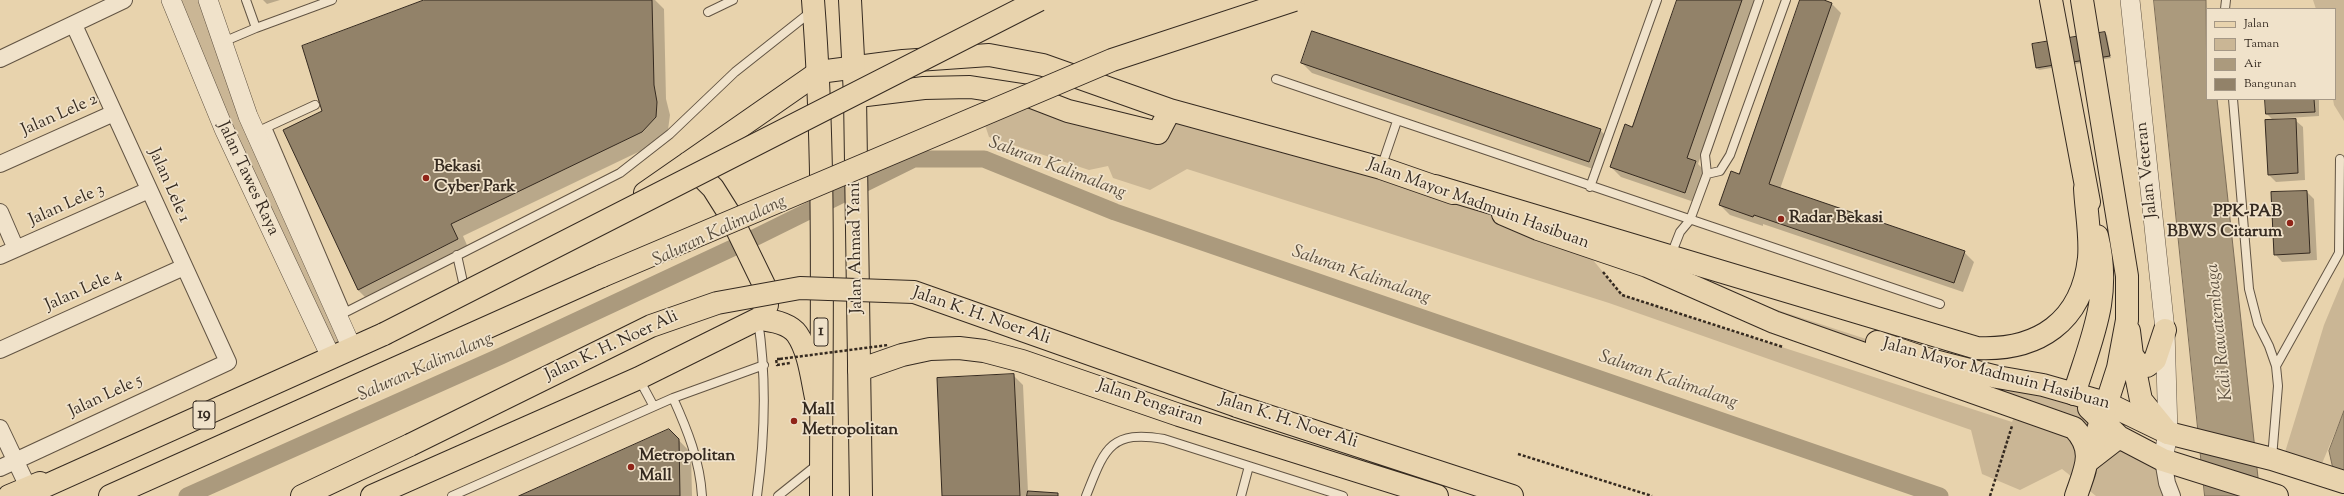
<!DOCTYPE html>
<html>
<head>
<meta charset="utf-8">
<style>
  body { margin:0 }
  #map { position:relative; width:2344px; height:496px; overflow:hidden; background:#e8d3ad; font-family:"Sorts Mill Goudy",serif }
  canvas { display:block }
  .legend { position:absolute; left:2206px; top:8px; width:130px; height:92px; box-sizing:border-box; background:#f0e2ca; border:1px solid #a59886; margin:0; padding:5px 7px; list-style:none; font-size:12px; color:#352a20 }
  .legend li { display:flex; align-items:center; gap:8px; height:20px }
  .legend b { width:20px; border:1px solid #a59886 }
</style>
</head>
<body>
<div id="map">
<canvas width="2344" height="496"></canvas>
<ul class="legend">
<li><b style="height:5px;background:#e8d3ad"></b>Jalan</li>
<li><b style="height:11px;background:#cab695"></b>Taman</li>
<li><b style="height:11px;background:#ab9a7d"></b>Air</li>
<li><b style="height:11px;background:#928269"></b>Bangunan</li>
</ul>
</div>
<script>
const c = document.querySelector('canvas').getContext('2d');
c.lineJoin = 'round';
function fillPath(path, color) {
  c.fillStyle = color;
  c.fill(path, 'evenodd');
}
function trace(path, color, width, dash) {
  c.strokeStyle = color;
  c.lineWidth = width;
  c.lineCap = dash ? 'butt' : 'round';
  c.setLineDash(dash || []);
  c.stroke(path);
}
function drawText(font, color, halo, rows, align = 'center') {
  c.font = font + ' "Sorts Mill Goudy",serif';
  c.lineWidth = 3.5;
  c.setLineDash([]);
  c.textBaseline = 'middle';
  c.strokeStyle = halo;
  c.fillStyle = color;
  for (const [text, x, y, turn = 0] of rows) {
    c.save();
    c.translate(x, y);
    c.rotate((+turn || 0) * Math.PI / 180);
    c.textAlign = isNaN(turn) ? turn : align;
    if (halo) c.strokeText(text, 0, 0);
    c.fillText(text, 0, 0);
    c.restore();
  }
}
const green = new Path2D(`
  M171 0H208L351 346 330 355Z
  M2313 0H2344V121L2334 105 2333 99 2335 9H2316Z
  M1029 96 1158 133 1170 110 1578 242 1622 295 2012 422 2018 407 1753 302 1930 360 2074 394 2119 437 2163 460 2172 496H2096L2062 469 2020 490 1982 474 1971 430 1609 303 1187 169 1150 190 1113 178 1108 166 1089 170 989 137 982 116Z
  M2344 277V411L2318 473 2282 462 2324 325Z`);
const water = new Path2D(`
  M2154 0H2206L2207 99H2217L2260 496H2205Z
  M2344 411V474L2333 469 2329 451Z`);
const shadow = new Path2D(`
  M263 0H280L267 4Z
  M427 0H655L664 9 666 99 670 115 668 130 655 144 463 236 470 252 371 303 358 290 284 130 324 112Z
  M1678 0H1755L1698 164 1705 171 1694 202 1621 177 1611 167 1633 128Z
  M1801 0H1821L1832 4 1841 13 1780 189 1964 252 1974 262 1963 292 1763 224V226L1730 215 1720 205 1740 175Z
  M2105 33 2107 35 2111 58 2039 70 2037 68 2033 45Z
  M1302 63 1600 130 1610 140 1599 171 1312 73Z
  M2266 99H2319V116L2272 119 2267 114Z
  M2295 120 2303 127 2305 180 2276 182 2268 174Z
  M2307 192 2314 199 2317 260 2282 262 2275 254Z
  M1013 375 1023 385 1028 492 1060 496H943Z
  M669 430 691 453 692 496H521Z`);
const canal = new Path2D(`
  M187 496 501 356 756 237 914 159H984L1115 212 1940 496`);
const building = new Path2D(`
  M424 0H652L654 85 657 102 656 117 642 132 451 224 458 239 358 290 283 130 322 111 302 46Z
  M1677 0H1742L1687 158 1696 161 1685 193 1610 167 1625 124 1632 127Z
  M1800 0H1824L1832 3 1769 184 1965 251 1954 283 1754 215 1753 217 1719 205 1731 171 1739 174Z
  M1312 31 1601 129 1589 162 1301 63Z
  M2105 32 2110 56 2036 68 2032 44Z
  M2265 99H2314L2315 112 2266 114Z
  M2296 119 2298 173 2268 175 2265 120Z
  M2307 191 2310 253 2274 255 2271 192Z
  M1014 374 1020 496H942L937 378Z
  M669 429 679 439 680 496H519Z
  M1028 491 1058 493V496H1027Z`);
const path = new Path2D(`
  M1603 272 1622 295 1783 347
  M780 359H776L777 365 790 363
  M1518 454 1652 496
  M1990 496 2012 426`);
const service = new Path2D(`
  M246 0 256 28
  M2225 9 2226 0
  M708 12 733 0
  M223 42 256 28 332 0
  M1276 79 1940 304
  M2233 99 2249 289 2258 324 2269 346 2276 366 2278 386 2272 458
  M267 127 346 312 620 173 670 134 735 72 812 11
  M263 129 315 105
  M1381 168 1397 121
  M1707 174 1720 171 1730 155 1786 0
  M1590 187 1657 0
  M457 255 465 291
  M1671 255 1680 232 1690 220 1707 174 1705 155 1759 0
  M2276 366 2339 253 2340 159
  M639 379 653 405
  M673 398 764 365
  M452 496 673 398C687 429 700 461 702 496
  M757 496C765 437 767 379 758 320
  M778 496 818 464
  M1086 496C1104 451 1109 429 1164 439L1343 496
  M1241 496 1249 466`);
const minor = new Path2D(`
  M0 59 124 0
  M0 164 114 113
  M0 212 16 249
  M0 256 149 190
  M0 350 184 267
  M0 428 28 487
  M2163 460 2167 483 2172 496
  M0 468 228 362 74 25`);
const tertiary = new Path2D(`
  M171 0 224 129 330 355
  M208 0 248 116 351 346
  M2130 0 2165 330 2168 433 2163 460`);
const primary = new Path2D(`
  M850 97 924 88 970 87 1029 96 1068 111 1158 133 1170 110 1381 168 1453 193
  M688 163 713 188 730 215 766 289 767 305 764 311
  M645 193 819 72 903 61 989 55 1043 65 1170 110
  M1503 214 1538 229 1647 266 1774 322 2074 428C2096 451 2085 469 2076 496
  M1877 342 1930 360 1997 377 2043 385 2106 403 2168 433 2272 459 2344 482
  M859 370 902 355 930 349 959 348 984 351 1022 361 1179 415 1437 496
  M1237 406 1512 496
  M2089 408 2119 437 2163 460 2277 496
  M2088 461 2119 437
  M9 496 40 483
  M302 496 410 445
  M372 496 639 378 758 319C770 320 789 323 797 334 810 353 812 381 817 402`);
const trunk = new Path2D(`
  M813 0C826 165 821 331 821 496
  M850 0 855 96 861 496`);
const motorway = new Path2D(`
  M2051 0 2089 202
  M2082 0 2127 276V320L2118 368 2088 461
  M1435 186 1977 348C2038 351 2082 322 2089 258 2091 236 2086 210 2085 188
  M2129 331 2132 355 2139 365 2147 366 2155 360 2165 330
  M2132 355 2141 400 2168 433
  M2074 394C2092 337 2112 296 2097 236
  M23 496 384 334
  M110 496 602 276`);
const pathBridge = new Path2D(`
  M780 359 888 345`);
const primaryBridge = new Path2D(`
  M410 445 651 326 717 303 800 288 914 292 1237 406`);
const motorwayBridge = new Path2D(`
  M602 276 1112 60 1294 0
  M384 334 1039 0`);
const markers = [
  [426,178,4,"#8f2418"],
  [1781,219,4,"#8f2418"],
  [2290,223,4,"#8f2418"],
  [794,421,4,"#8f2418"],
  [631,467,4,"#8f2418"]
];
const shields = [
  [821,332,14],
  [204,415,22]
];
const shieldNames = [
  ["1",821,332],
  ["19",204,415]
];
const streetNames = [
  ["Jalan Lele 2",60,116,-24],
  ["Jalan Veteran",2148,170,-96],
  ["Jalan Tawes Raya",247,179,65],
  ["Jalan Lele 1",168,186,66],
  ["Jalan Mayor Madmuin Hasibuan",1478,205,20],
  ["Jalan Lele 3",67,206,-24],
  ["Jalan Ahmad Yani",857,248,-91],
  ["Jalan Lele 4",84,291,-24],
  ["Jalan K. H. Noer Ali",981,317,19],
  ["Jalan K. H. Noer Ali",612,347,-25],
  ["Jalan Mayor Madmuin Hasibuan",1996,375,15],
  ["Jalan Lele 5",106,397,-25],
  ["Jalan Pengairan",1150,404,19],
  ["Jalan K. H. Noer Ali",1288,422,18]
];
const poiNames = [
  ["Bekasi",434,168],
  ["Cyber Park",434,188],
  ["PPK-PAB",2282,213,"right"],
  ["BBWS Citarum",2282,233,"right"],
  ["Radar Bekasi",1789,219],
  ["Mall",802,411],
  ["Metropolitan",802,431],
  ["Metropolitan",639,457],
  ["Mall",639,477]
];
const waterNames = [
  ["Saluran Kalimalang",1057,169,21],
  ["Saluran Kalimalang",720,232,-25],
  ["Saluran Kalimalang",1361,276,19],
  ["Kali Rawatembaga",2221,332,-96],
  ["Saluran Kalimalang",426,368,-24],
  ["Saluran Kalimalang",1668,381,19]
];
fillPath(green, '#cab695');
fillPath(water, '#ab9a7d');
trace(water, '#7c6d58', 1);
fillPath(shadow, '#0003');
trace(canal, '#ab9a7d', 17);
fillPath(building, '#928269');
trace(building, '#352a20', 1);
trace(service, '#625443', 10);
trace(minor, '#625443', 18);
trace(tertiary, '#625443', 20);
trace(primary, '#352a20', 24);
trace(trunk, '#352a20', 24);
trace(motorway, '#352a20', 24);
trace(path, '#352a20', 2.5, [3, 2]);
trace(service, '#f0e2ca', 8);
trace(minor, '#f0e2ca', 16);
trace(tertiary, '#f0e2ca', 19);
trace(primary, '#e8d3ad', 22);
trace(trunk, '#e8d3ad', 22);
trace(motorway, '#e8d3ad', 22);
trace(primaryBridge, '#352a20', 24, []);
trace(motorwayBridge, '#352a20', 24, []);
trace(pathBridge, '#352a20', 2.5, [3, 2]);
trace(primaryBridge, '#e8d3ad', 22);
trace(motorwayBridge, '#e8d3ad', 22);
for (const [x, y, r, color] of markers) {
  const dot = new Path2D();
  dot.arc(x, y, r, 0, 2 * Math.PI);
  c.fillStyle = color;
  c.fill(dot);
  trace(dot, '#f0e2ca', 1.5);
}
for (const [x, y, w] of shields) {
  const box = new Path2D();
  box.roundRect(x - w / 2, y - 14, w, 28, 3);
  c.fillStyle = '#f0e2ca';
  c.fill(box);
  trace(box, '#352a20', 1);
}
drawText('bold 16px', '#352a20', null, shieldNames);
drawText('17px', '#352a20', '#f0e2ca', streetNames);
drawText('bold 17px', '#352a20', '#f0e2ca', poiNames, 'left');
drawText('italic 18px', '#584c3c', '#f0e2ca', waterNames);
</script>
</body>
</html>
